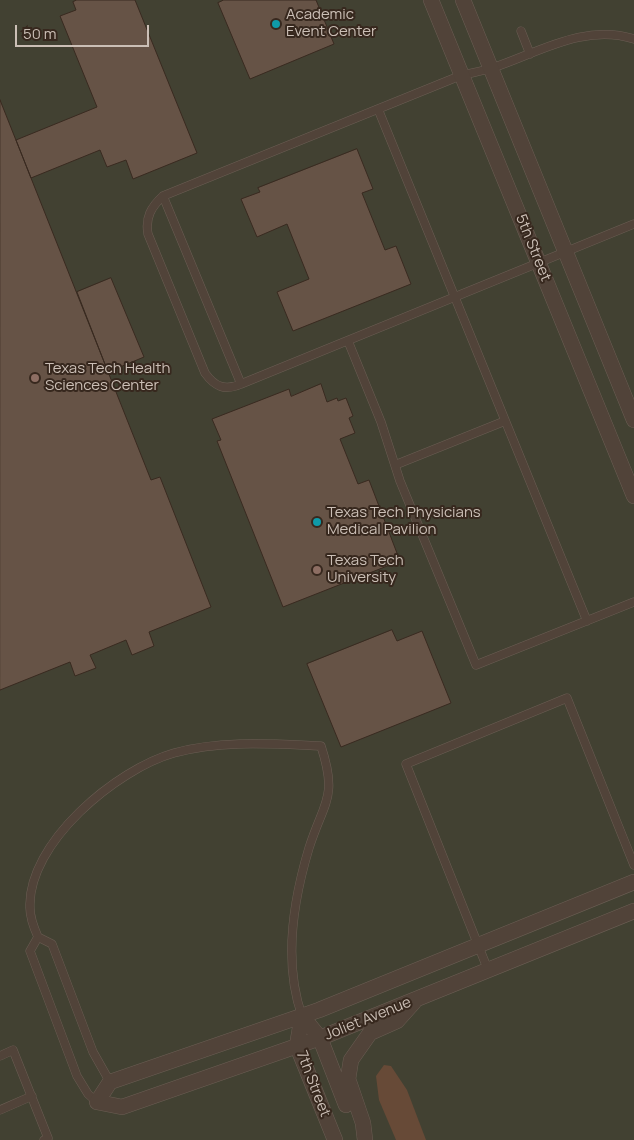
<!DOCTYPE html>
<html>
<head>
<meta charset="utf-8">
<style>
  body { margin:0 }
  #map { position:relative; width:634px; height:1140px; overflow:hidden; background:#423025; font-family:Manrope,sans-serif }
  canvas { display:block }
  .scale { position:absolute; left:15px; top:25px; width:134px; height:22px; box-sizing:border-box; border:2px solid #cbbfb6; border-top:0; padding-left:6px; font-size:15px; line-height:18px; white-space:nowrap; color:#cbbfb6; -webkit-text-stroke:4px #37281e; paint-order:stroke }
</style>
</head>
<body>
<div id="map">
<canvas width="634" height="1140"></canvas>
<div class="scale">50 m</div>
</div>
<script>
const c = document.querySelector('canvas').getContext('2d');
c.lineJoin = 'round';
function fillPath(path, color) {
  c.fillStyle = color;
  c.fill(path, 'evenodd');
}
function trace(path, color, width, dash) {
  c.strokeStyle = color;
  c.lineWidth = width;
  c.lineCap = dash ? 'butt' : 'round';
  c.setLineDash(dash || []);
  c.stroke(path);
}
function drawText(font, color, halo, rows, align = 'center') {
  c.font = font + ' Manrope,sans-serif';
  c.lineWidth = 4;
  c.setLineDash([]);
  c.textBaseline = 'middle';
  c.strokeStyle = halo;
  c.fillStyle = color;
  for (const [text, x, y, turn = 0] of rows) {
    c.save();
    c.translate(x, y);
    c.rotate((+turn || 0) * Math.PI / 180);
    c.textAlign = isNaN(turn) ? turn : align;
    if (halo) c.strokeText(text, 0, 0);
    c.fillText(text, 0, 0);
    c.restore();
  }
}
const medical = new Path2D(`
  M0 0H634V1140H0Z`);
const water = new Path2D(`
  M384 1065 391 1066 407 1090 426 1140H396L379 1100 376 1076Z`);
const building = new Path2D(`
  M77 0H135L197 153 133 179 126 160 107 167 100 150 31 178 16 140 97 107 60 16 76 10 73 2Z
  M224 0H316L334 44 250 79 218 3Z
  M0 100 151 480 160 477 211 607 149 632 154 646 132 655 126 640 90 655 96 668 75 676 70 662 0 690Z
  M357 149 373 189 362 193 385 250 396 246 411 284 293 331 277 292 309 279 287 224 257 237 241 199 260 192 258 188Z
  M111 278 144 357 108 372 77 292Z
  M321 384 327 402 337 398 338 401 346 398 353 416 349 418 355 433 340 439 358 484 369 480 400 561 283 607 217 441 221 440 212 419 289 389 291 396Z
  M392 630 397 641 422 631 451 703 341 747 307 664Z`);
const service = new Path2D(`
  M521 31 530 54
  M378 109 587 621
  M163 196 241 384 634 224
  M348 341 381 422 400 481 476 665 634 602
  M241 384C225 391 215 387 205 373L148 234C145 218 151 207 163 196L462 75C472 73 482 71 492 68 538 53 584 23 634 39
  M395 465 505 421
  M38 937 30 951 77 1076 88 1094 97 1102
  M488 970 406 764 567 698 634 865
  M0 1056 13 1050 48 1138 44 1140
  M110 1082 93 1052 52 944 38 937C34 928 30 918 30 908 27 843 117 769 174 753 222 740 272 744 321 746 338 798 324 801 309 848 293 901 283 962 302 1016
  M0 1110 32 1096`);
const minor = new Path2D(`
  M431 0 634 496
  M463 0 634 420
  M634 882 319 1010 110 1082 97 1102 122 1107 320 1038 634 911
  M302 1016 320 1038 346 1105
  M302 1016 297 1046 335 1140
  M365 1140 363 1123 348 1079 351 1060 370 1033 397 1021 414 1002`);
const markers = [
  [276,24,5,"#0f9aa8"],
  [35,378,5,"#8d6e63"],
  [317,522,5,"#0f9aa8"],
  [317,570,5,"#8d6e63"]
];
const poiNames = [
  ["Academic",286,15],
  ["Event Center",286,32],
  ["Texas Tech Health",45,369],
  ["Sciences Center",45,386],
  ["Texas Tech Physicians",327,513],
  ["Medical Pavilion",327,530],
  ["Texas Tech",327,561],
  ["University",327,578]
];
const streetNames = [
  ["5th Street",533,248,68],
  ["Joliet Avenue",368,1019,-22],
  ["7th Street",313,1084,69]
];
fillPath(medical, '#424132');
fillPath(water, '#674a37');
fillPath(building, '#665346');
trace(building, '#392a20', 1);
trace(service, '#6b5e54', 9);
trace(minor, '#6b5e54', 16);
trace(service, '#514339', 8);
trace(minor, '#514339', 15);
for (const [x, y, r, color] of markers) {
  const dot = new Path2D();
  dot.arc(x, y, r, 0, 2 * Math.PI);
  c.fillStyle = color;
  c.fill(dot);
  trace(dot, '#37281e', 2);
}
drawText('15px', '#cbbfb6', '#37281e', poiNames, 'left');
drawText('15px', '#cbbfb6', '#37281e', streetNames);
</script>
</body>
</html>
